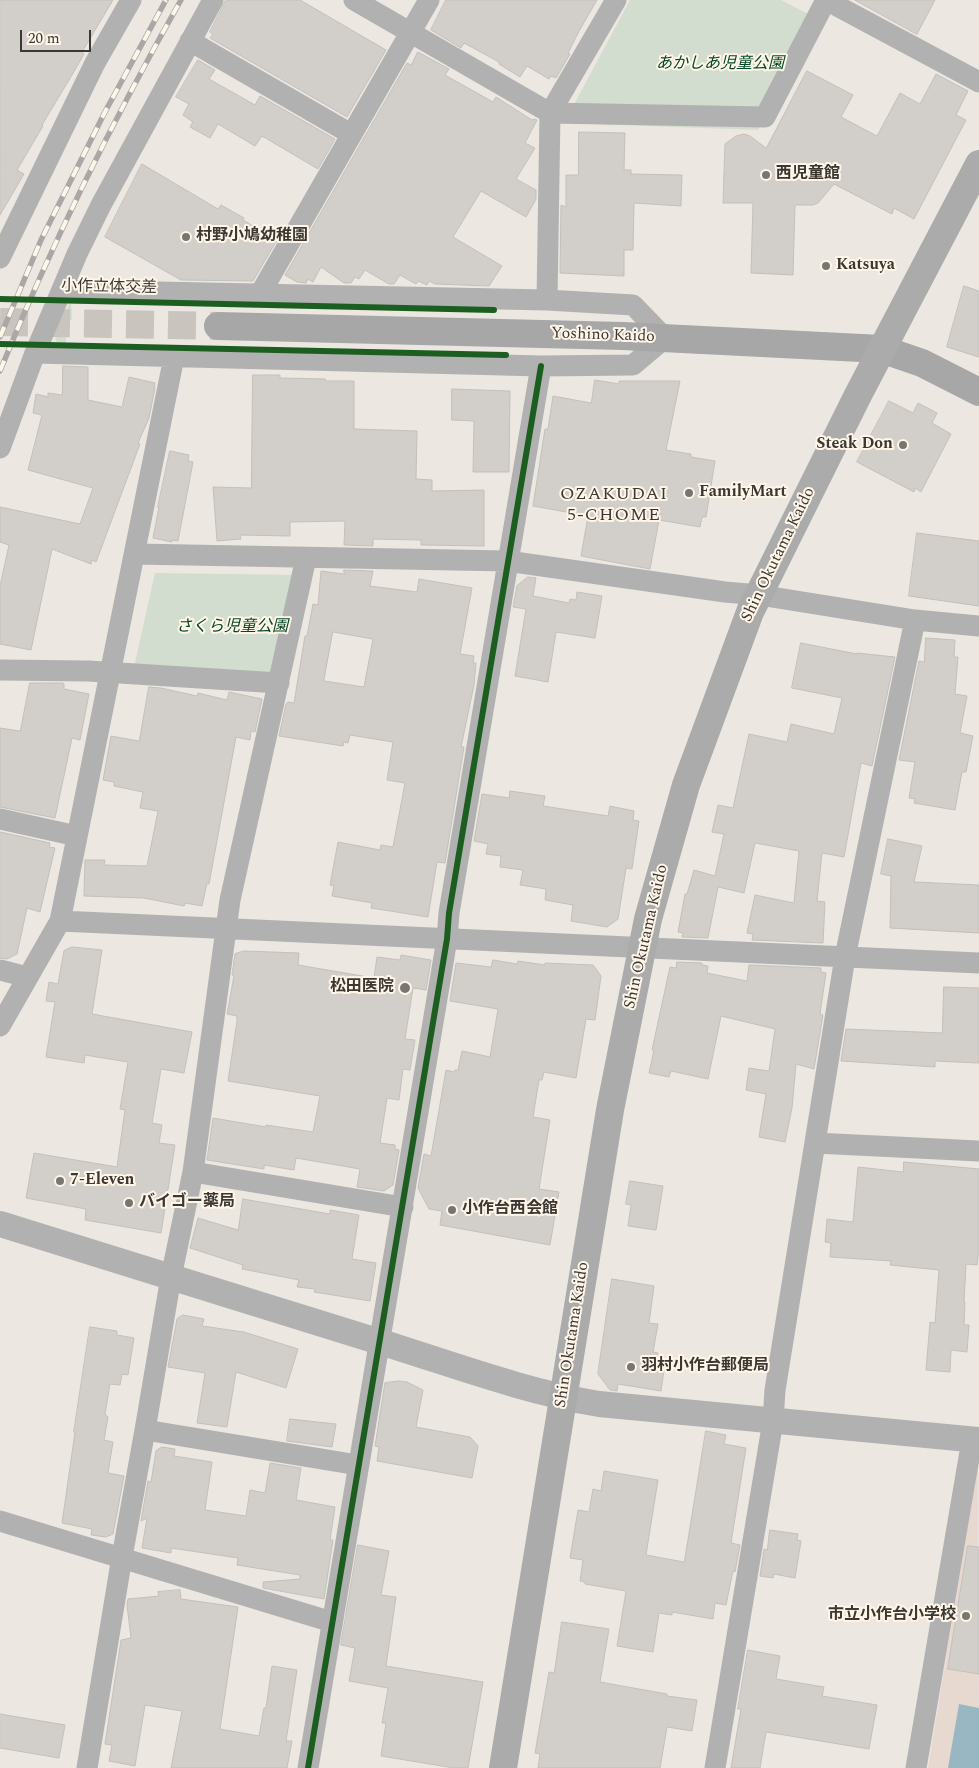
<!DOCTYPE html>
<html>
<head>
<meta charset="utf-8">
<style>
  body { margin:0 }
  #map { position:relative; width:979px; height:1768px; overflow:hidden; background:#ece7e1; font-family:Spectral,serif }
  canvas { display:block }
  .scale { position:absolute; left:20px; top:30px; width:71px; height:22px; box-sizing:border-box; border:2px solid #3b3833; border-top:0; padding-left:6px; font-size:15px; line-height:18px; white-space:nowrap; color:#3b3833; -webkit-text-stroke:4px #fff6e9; paint-order:stroke }
</style>
</head>
<body>
<div id="map">
<canvas width="979" height="1768"></canvas>
<div class="scale">20 m</div>
</div>
<script>
const c = document.querySelector('canvas').getContext('2d');
c.lineJoin = 'round';
function fillPath(path, color) {
  c.fillStyle = color;
  c.fill(path, 'evenodd');
}
function trace(path, color, width, dash) {
  c.strokeStyle = color;
  c.lineWidth = width;
  c.lineCap = dash ? 'butt' : 'round';
  c.setLineDash(dash || []);
  c.stroke(path);
}
function drawText(font, color, halo, rows, align = 'center') {
  c.font = font + ' Spectral,"Noto Sans JP",serif';
  c.lineWidth = 4;
  c.setLineDash([]);
  c.textBaseline = 'middle';
  c.strokeStyle = halo;
  c.fillStyle = color;
  for (const [text, x, y, turn = 0] of rows) {
    c.save();
    c.translate(x, y);
    c.rotate((+turn || 0) * Math.PI / 180);
    c.textAlign = isNaN(turn) ? turn : align;
    if (halo) c.strokeText(text, 0, 0);
    c.fillText(text, 0, 0);
    c.restore();
  }
}
const commercial = new Path2D(`
  M978 1463 979 1768H928Z`);
const green = new Path2D(`
  M630 0H781L812 16 816 27 758 130 564 123Z
  M71 299 72 320H66V349L58 346 55 336Z
  M155 573 302 575 273 684 132 676Z`);
const water = new Path2D(`
  M959 1704 979 1708V1768H948Z`);
const building = new Path2D(`
  M0 0H113L82 52 84 54 72 75 42 125 43 126 17 170 24 174 0 215Z
  M226 0H300L386 50 347 117 210 38 213 34 210 32Z
  M446 0H597L578 33 568 53 570 54 556 78 551 76 549 79 527 66 520 77 499 64V62L464 43 461 48 431 30Z
  M855 0H935L917 34Z
  M418 52 449 69 445 75 493 102 496 97 532 120 535 119 537 120 525 143 535 148 516 179 536 190V199L526 217 481 191 453 237 502 266 489 286 435 284 429 281 427 285 418 281 416 284 400 275 394 284H389L365 270 359 279 355 277 351 283H344L321 267 313 282 308 279 306 283 297 282 285 275 407 63 411 65Z
  M198 60 215 70 209 79 255 105 260 96 335 139 318 169 262 136 255 146 218 124 210 138 190 127 193 122 183 115 189 104 176 97Z
  M807 71 853 95 841 117 877 136 900 93 920 104 936 74 968 91 956 115 966 120 914 219 894 208 892 214 834 184 818 203 813 205H795L793 275 751 273 753 203H723L725 144 736 136 744 134 750 136 766 148Z
  M579 132 625 133 624 170H631V174L682 175 681 206 634 203 633 250H624V276L560 273 561 205 566 207V175H578Z
  M142 164 218 209 221 205 244 218 243 220 277 240 253 281 181 280 105 237Z
  M964 286 979 291V357L947 347Z
  M63 366 88 367V400L122 407 129 377 155 383 154 388H155L149 418 138 443 140 444 96 562 92 560 91 564 52 549 31 650 0 644V586L9 545 0 542V507L80 524 93 488 28 470 42 415 33 413 36 394 48 397V393L62 395Z
  M253 375H280V378L325 379 326 381H354V429L417 431 416 479 432 480V491L484 490V546L421 545V540L373 539V546L344 545 345 521 290 522V536L240 535 241 539 217 541 213 487 251 488Z
  M595 380 619 384V381H680L666 450 691 454V457L715 461 706 517H702L700 527 659 520 650 569 581 556 588 516 533 506 545 429H548L553 396 591 403Z
  M452 389 510 391 509 472H473L474 421 452 420Z
  M889 401 913 413 918 403 937 413 932 423 951 434 921 492 915 488 914 492 857 462Z
  M170 451 189 455 188 461 193 462 178 541 172 540V542L153 538 159 507H158Z
  M917 533 979 541V606L909 596Z
  M344 570 373 571 370 586 417 592 419 579 472 588 460 654 474 656 473 663H476L474 685 461 747H464L445 863 437 862 428 917 371 908 372 903 332 896 334 886 330 885 338 842 380 850 381 845 393 847 405 783 387 780 393 742 350 735 348 743 344 742 343 746 279 736 286 704 288 702 294 703 305 636H307L313 604 318 605 321 571 344 574ZM333 632 373 639 364 687 324 681Z
  M528 577 536 578 533 596 569 603 570 599 576 600 577 592 602 596 595 638 556 632 548 682 515 676 526 609 513 607 517 586Z
  M926 638 955 640 954 657H958L955 694 967 696 960 733 973 736 966 772H962L955 810 914 803 915 799 909 798 915 762 899 760 919 661 924 662Z
  M801 643 857 654V653L895 657 872 766 861 763 844 857 822 853 817 901 825 902 823 943 752 940 753 934 747 933 755 895 794 903 799 851 755 843 744 893 718 887 708 938 682 937 683 933 678 932 685 894H687L694 870 715 876 724 834 712 832 718 805 733 808 749 734 787 742 791 724 834 734 842 698 792 688Z
  M30 683H63L64 684V689L89 694 80 740 72 738 55 818 0 807V728L20 731Z
  M149 687 161 688 197 696 198 693 227 700 229 692 262 699 255 732 251 731 250 740 236 737 209 884 207 883 202 906 185 903 184 906 144 898 84 896 85 860H105L104 865 147 866 158 811 140 808 143 792 114 786V782L103 780 111 736 139 741Z
  M510 791 545 796 543 806 608 816 610 806 634 811 633 820 639 821 632 869 626 868 618 919 607 927 571 921 573 905 545 900 546 889 520 885 523 870 500 867 501 856 486 854 488 844 474 841 482 794 509 798Z
  M0 832 50 843 49 847 55 848 40 912 27 908 17 954 7 959 0 958Z
  M888 839 922 846 914 882 979 885V933L890 928 891 876 881 874Z
  M72 947 102 950 92 1014 192 1032 184 1073 161 1069 152 1123 162 1125 159 1143 175 1145 161 1233 85 1220 86 1209 26 1198 34 1153 117 1167 125 1110 120 1109 128 1062 85 1055 84 1063 46 1057 55 1002 46 1001 49 982 58 984 64 951Z
  M244 951 299 953 298 965 374 978 377 957 400 960 401 955 431 960 426 990 413 988 405 1039 415 1040 410 1070 403 1069 399 1100 387 1098 380 1143 395 1145V1149L399 1150 393 1185 384 1191 357 1187 360 1169 296 1158 294 1170 264 1165V1169L207 1160 213 1118 266 1127V1125L313 1132 320 1096 228 1081 237 1021V1016L227 1014 234 976 232 975 235 954Z
  M493 960 517 964 518 961 545 965V963L593 965 601 976 595 1020 586 1019 576 1078 544 1072 542 1080H539L533 1117 550 1120 539 1189 559 1192 550 1245 440 1225 442 1211 429 1209 418 1188 424 1154 431 1156 446 1070 454 1072 455 1070H458L462 1051 490 1057 498 1009 450 1001 456 963 491 967Z
  M677 962 702 963V965L708 966 707 973 747 981 749 965 821 968V972L826 973 820 1014 823 1015 814 1069 796 1064 792 1108 785 1142 759 1137 766 1094 746 1090 749 1068 769 1071 775 1029 721 1016 708 1079 671 1071 669 1077 649 1073 654 1050H652L670 967 676 968Z
  M944 987 979 988V1063L935 1061V1067L841 1061 846 1029 942 1033Z
  M904 1162 979 1169V1248L977 1265 966 1264 964 1302H965L964 1325H969L967 1352 951 1350 950 1372 926 1370 930 1322 935 1323 939 1270 890 1265 891 1261 830 1257 831 1243 825 1242 827 1219 853 1222 858 1167 903 1172Z
  M630 1181 663 1186 656 1230 628 1226 631 1205 626 1204Z
  M243 1199 330 1214V1210L359 1215 352 1259 376 1263 370 1301 314 1292 315 1289 297 1287 299 1280 242 1269 243 1265 190 1248 198 1218 238 1230Z
  M612 1279 654 1286 649 1323 658 1324 653 1352 658 1353 656 1368 664 1370 661 1391 618 1384 617 1391 610 1390 598 1374Z
  M183 1315 204 1319 202 1326 244 1332 298 1349 286 1388 236 1372 227 1427 197 1423 205 1373 168 1367 177 1319Z
  M90 1327 117 1331V1335L134 1338 128 1375 122 1374 120 1385 110 1384 105 1414 108 1417 104 1440 113 1442 108 1473 124 1476 113 1534 106 1537 91 1535 92 1529 62 1523 75 1432H74Z
  M399 1381 407 1382 423 1390 416 1427 470 1437 478 1446 472 1478 377 1461 379 1447 375 1446 385 1383Z
  M290 1419 336 1424 332 1447 287 1441Z
  M706 1431 726 1435 724 1444 746 1448 731 1543 740 1545 735 1572 733 1571 726 1605 715 1603 713 1619 672 1612V1615L659 1613 653 1652 617 1646 626 1591 585 1584V1582L580 1581 583 1560 570 1558 578 1510 589 1512 593 1489 601 1491 604 1471 658 1480 646 1555 684 1562Z
  M162 1447 175 1449 174 1456 212 1462 205 1510 246 1516 250 1490 265 1493 270 1463 301 1468 296 1500 335 1507 330 1540H333L324 1599 263 1588V1582L300 1579V1575L237 1565 238 1558 171 1548V1553L142 1548 147 1518 141 1521 148 1481 151 1482 156 1451Z
  M770 1530 798 1534 797 1540 801 1541 795 1578 774 1574 773 1578 760 1576 764 1549 767 1550Z
  M358 1545 389 1551 381 1595 396 1597 386 1666 483 1682 468 1768H454L381 1756 386 1723H382L388 1688 349 1681 355 1648 341 1645Z
  M968 1546 979 1547V1674L948 1669Z
  M180 1590 181 1599 238 1607 220 1729 259 1736 264 1708H266L272 1666 297 1670 286 1741H292L287 1768H171L182 1711 145 1705 135 1766 109 1761 112 1745 105 1744 121 1640 131 1638 127 1605 128 1599 159 1596 158 1592Z
  M562 1622 609 1629 600 1682 667 1694V1696L697 1700 692 1731 667 1727 660 1768H538L540 1754 535 1753 549 1672 554 1673Z
  M748 1650 780 1656 776 1679 824 1687 822 1696 877 1705 869 1749 766 1732 760 1768H731L741 1709H738Z
  M0 1714 65 1725 59 1758 0 1748Z`);
const secondaryTunnel = new Path2D(`
  M0 322 218 326`);
const minor = new Path2D(`
  M354 0 550 113 765 117 826 0
  M826 0 979 82
  M190 41 351 134
  M0 258 95 63 131 0
  M260 294 429 0
  M547 300 550 113 616 0
  M35 353 541 366 633 365 665 338 633 305 547 300 62 290
  M0 448 35 353 77 254 101 205 213 0
  M135 554 507 561 725 592 759 595 915 620 979 626
  M0 670 88 671 279 683
  M0 819 77 836
  M60 921 979 963
  M0 970 27 977
  M0 1026 60 921 174 357
  M815 1143 979 1151
  M193 1172 403 1207
  M145 1430 358 1465
  M0 1521 332 1622
  M87 1768 122 1557 145 1430 171 1277 193 1172 230 900 306 558
  M308 1768C354 1492 401 1215 447 939L449 913 541 366
  M715 1768 773 1421 775 1390 845 957 915 620
  M916 1768 972 1440`);
const tertiary = new Path2D(`
  M0 1224C126 1263 251 1302 377 1341 452 1364 522 1391 599 1404L979 1440`);
const secondary = new Path2D(`
  M218 326 623 336 881 349 922 363 979 392`);
const primary = new Path2D(`
  M503 1768 610 1110 648 919 686 785 750 612 858 395 979 164`);
const rail = new Path2D(`
  M0 337 41 240 106 110 166 0
  M0 371C52 243 113 120 181 0`);
const cycleway = new Path2D(`
  M0 299 494 310
  M0 344 506 355
  M308 1768C354 1492 401 1215 447 939L449 913 541 366`);
const markers = [
  [766,175,5,"#797570"],
  [186,237,5,"#797570"],
  [826,266,5,"#797570"],
  [903,445,5,"#797570"],
  [689,493,5,"#797570"],
  [405,988,6,"#797570"],
  [60,1181,5,"#797570"],
  [129,1203,5,"#797570"],
  [452,1210,5,"#797570"],
  [631,1367,5,"#797570"],
  [966,1616,5,"#797570"]
];
const parkNames = [
  ["あかしあ児童公園",720,65],
  ["さくら児童公園",232,628]
];
const poiNames = [
  ["西児童館",776,175],
  ["村野小鳩幼稚園",196,237],
  ["Katsuya",836,266],
  ["Steak Don",893,445,"right"],
  ["FamilyMart",699,493],
  ["松田医院",394,988,"right"],
  ["7-Eleven",70,1181],
  ["バイゴー薬局",139,1203],
  ["小作台西会館",462,1210],
  ["羽村小作台郵便局",641,1367],
  ["市立小作台小学校",956,1616,"right"]
];
const streetNames = [
  ["小作立体交差",109,288,1],
  ["Yoshino Kaido",603,336,2],
  ["Shin Okutama Kaido",779,555,-64],
  ["Shin Okutama Kaido",647,937,-77],
  ["Shin Okutama Kaido",573,1335,-81]
];
const neighbourhoodNames = [
  ["OZAKUDAI",614,495],
  ["5-CHOME",614,516]
];
fillPath(commercial, '#e7d9cf');
fillPath(green, '#d2ddd0');
fillPath(water, '#99b7c3');
fillPath(building, '#d2cec9');
trace(building, '#c3bfbb', 1);
trace(secondaryTunnel, '#c9c4be', 28, [28, 14]);
trace(minor, '#b2b1b2', 21);
trace(tertiary, '#b2b1b2', 26);
trace(secondary, '#a7a7a8', 28);
trace(primary, '#ababab', 28);
trace(rail, '#aaa7a6', 5.5);
trace(rail, '#fff6e9', 4, [11]);
trace(cycleway, '#1b5e20', 6);
for (const [x, y, r, color] of markers) {
  const dot = new Path2D();
  dot.arc(x, y, r, 0, 2 * Math.PI);
  c.fillStyle = color;
  c.fill(dot);
  trace(dot, '#fff6e9', 2);
}
drawText('italic 16px', '#034826', '#fff6e9', parkNames);
drawText('bold 16px', '#3b3833', '#fff6e9', poiNames, 'left');
drawText('16px', '#3b3833', '#fff6e9', streetNames);
c.letterSpacing = '1px';
drawText('18px', '#3b3833', '#fff6e9', neighbourhoodNames);
c.letterSpacing = '0px';
</script>
</body>
</html>
